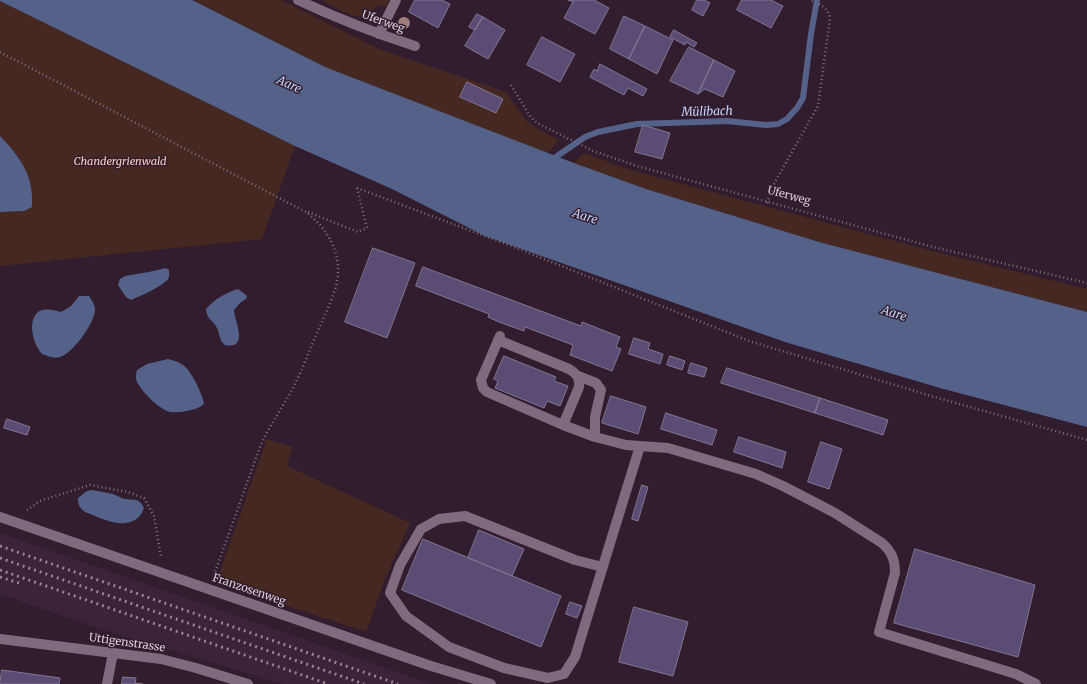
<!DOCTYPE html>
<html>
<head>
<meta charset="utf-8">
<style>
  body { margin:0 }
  canvas { display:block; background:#311d2e }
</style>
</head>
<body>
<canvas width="1087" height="684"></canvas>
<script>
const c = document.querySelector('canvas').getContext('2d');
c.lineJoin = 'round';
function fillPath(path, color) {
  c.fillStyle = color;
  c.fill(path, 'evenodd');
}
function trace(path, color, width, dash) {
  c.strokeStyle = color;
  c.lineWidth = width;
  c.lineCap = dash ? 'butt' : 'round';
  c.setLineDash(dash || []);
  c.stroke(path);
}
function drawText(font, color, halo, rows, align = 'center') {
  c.font = font + ' Merriweather,serif';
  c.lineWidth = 3;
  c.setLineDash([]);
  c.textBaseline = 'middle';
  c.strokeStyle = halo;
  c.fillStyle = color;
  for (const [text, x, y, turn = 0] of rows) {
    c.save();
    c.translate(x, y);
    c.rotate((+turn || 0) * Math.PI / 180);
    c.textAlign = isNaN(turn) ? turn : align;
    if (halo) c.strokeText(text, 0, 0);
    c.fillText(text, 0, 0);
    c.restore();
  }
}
const built = new Path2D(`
  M0 533 431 684H283L97 628 0 594Z`);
const green = new Path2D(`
  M192 0H281L379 49 506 92 525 119 534 127 559 140 548 153 325 67Z
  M321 0H390L386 7 381 5 370 11 371 16C353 20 337 8 321 0Z
  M0 1 295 146 262 239 0 266V212L24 211 21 160 0 136Z
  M584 153 628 169 675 182 932 251 1087 289V312L819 242 646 189 574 163Z
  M267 439 293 447 287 466 410 523 384 582 366 632 216 582Z`);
const water = new Path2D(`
  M0 0H192L325 67 574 163 646 189 819 242 1087 312V427L940 388 785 342 485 236 392 189 295 146 0 1Z
  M0 136C21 158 34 176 32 207L24 211 0 212Z
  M166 268 169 270C169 273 170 277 168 279 162 287 140 296 131 300L126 297 118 285 120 279 125 276 149 272Z
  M238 289 246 295 247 298 240 303 234 310C234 320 250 350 225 345 219 341 220 334 217 328 213 320 207 320 206 309 215 299 225 293 238 289Z
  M79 296H89C92 301 95 305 95 310 94 324 73 353 60 357 54 359 48 356 42 354 34 346 27 323 37 313 42 307 54 310 61 312L71 306Z
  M168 359C173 360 179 362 183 365 191 370 203 395 204 404 198 410 180 413 171 412 162 412 141 391 137 382 135 378 136 374 137 370L147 364Z
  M92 490 113 494 124 499 137 500 141 503 144 508C136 531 110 523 93 515 88 513 83 512 80 507 78 504 78 501 78 498L87 491Z`);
const stream = new Path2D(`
  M554 161 557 156 585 137 598 132 637 124 727 121 766 125 778 124 787 119 797 108 803 98 811 34 817 0`);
const building = new Path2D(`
  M415 0H442L450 4 438 28 409 12Z
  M568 0H594L609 8 595 34 564 18 573 2Z
  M697 0H704L710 3 703 16 692 10Z
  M742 0H771L783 6 771 28 737 10Z
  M477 14 483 17 475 30 469 27Z
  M624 16 645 26 629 59 610 49Z
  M483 17 505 30 488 59 465 46Z
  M645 26 673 40 657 74 629 59Z
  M674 30 697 43 694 47 686 42 685 45 670 37Z
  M542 37 575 54 560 82 527 65Z
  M689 47 714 60 698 94 670 81Z
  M714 60 735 71 723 97 705 89 698 94Z
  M600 64 647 89 643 96 628 88 624 95 590 77 594 69 597 71Z
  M467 82 503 99 496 113 460 97Z
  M643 125 670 133 662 159 635 152Z
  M373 248 415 263 387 338 345 322Z
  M423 267 581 326 582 322 620 337 616 347 621 349 612 371 570 355 573 345 525 327 524 331 499 322 488 317 489 314 416 286Z
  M634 338 650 343 648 349 663 354 660 364 629 354Z
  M504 356 556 377 554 381 568 386 560 406 547 401 544 408 495 388 498 381 494 379Z
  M670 356 685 361 682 370 667 365Z
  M691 363 707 368 704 377 688 373Z
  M727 368 820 398 815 413 721 383Z
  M611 396 646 407 638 434 602 423Z
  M820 398 888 420 883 435 815 413Z
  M666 413 717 430 712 445 661 429Z
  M7 419 30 427 27 435 4 428Z
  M739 437 786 452 782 468 734 452Z
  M821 442 842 449 829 489 808 482Z
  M642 485 648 487 638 521 632 519Z
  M479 530 524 549 512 576 468 558Z
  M423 539 561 596 541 647 402 590Z
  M915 549 1035 585 1018 657 894 623Z
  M570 602 582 606 577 618 566 614Z
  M634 607 688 622 673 676 619 662Z
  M2 670 60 678 59 684H0Z
  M123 677 136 678 135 683 143 684H122Z`);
const path = new Path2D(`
  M0 52 306 212C325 227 339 247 338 273 337 291 328 307 322 322 312 343 304 366 294 386 283 407 269 426 260 447L214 575
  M511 85 530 116 537 123 593 151 637 166 933 247 1087 283
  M357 188 514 247 749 341 938 398 1087 440
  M767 203 775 182 818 106 830 18C828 7 819 4 810 0
  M308 212 358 232 367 228 357 188
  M27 510 40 501 90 485 128 492 144 498 154 516 161 557`);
const lane = new Path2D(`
  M500 336 481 380 483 388 487 392 563 425 595 437 626 445 668 448 756 474 783 486 835 513 882 543C892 552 895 560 895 573L879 632 1016 674 1036 684
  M498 340 569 369C577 374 580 378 579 387L563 425
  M578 376 596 383 601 390 595 417V437
  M603 567 575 560 465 516 439 519 421 529 400 565 390 593 406 616 449 647 504 668 548 678 564 674 575 657 640 446
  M107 684 113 653`);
const street = new Path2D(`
  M298 0C336 18 375 33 415 46
  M379 34 396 0
  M0 517 431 666 491 684
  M0 639 161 659 196 668 248 684`);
const rail = new Path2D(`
  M0 546 398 684
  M0 558 364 684
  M0 570 328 684
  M0 577 19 583`);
const trees = [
  [404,23]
];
const streetNames = [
  ["Uferweg",383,22,20],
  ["Uferweg",789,196,15],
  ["Franzosenweg",249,590,19],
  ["Uttigenstrasse",127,643,8]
];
const parkNames = [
  ["Chandergrienwald",120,162]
];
const waterNames = [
  ["Aare",289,85,25],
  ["Mülibach",707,112,-1],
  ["Aare",585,217,18],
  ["Aare",894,314,18]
];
fillPath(built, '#3c2339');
fillPath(green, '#452821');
fillPath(water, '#54628a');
trace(stream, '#54628a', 6);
fillPath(building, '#5a4c74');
trace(building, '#807792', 1);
trace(path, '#806f7d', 2.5, [1, 3]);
trace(lane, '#81697e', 10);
trace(street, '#81697e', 10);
trace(rail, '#968593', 3, [2, 4]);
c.fillStyle = '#a17d7e';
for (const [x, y] of trees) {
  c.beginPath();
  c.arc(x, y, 6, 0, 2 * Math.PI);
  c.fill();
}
drawText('11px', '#ded0db', '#311d2e', streetNames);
drawText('italic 11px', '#fdccc0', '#311d2e', parkNames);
drawText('italic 12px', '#c4d3fb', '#311d2e', waterNames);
</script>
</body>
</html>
